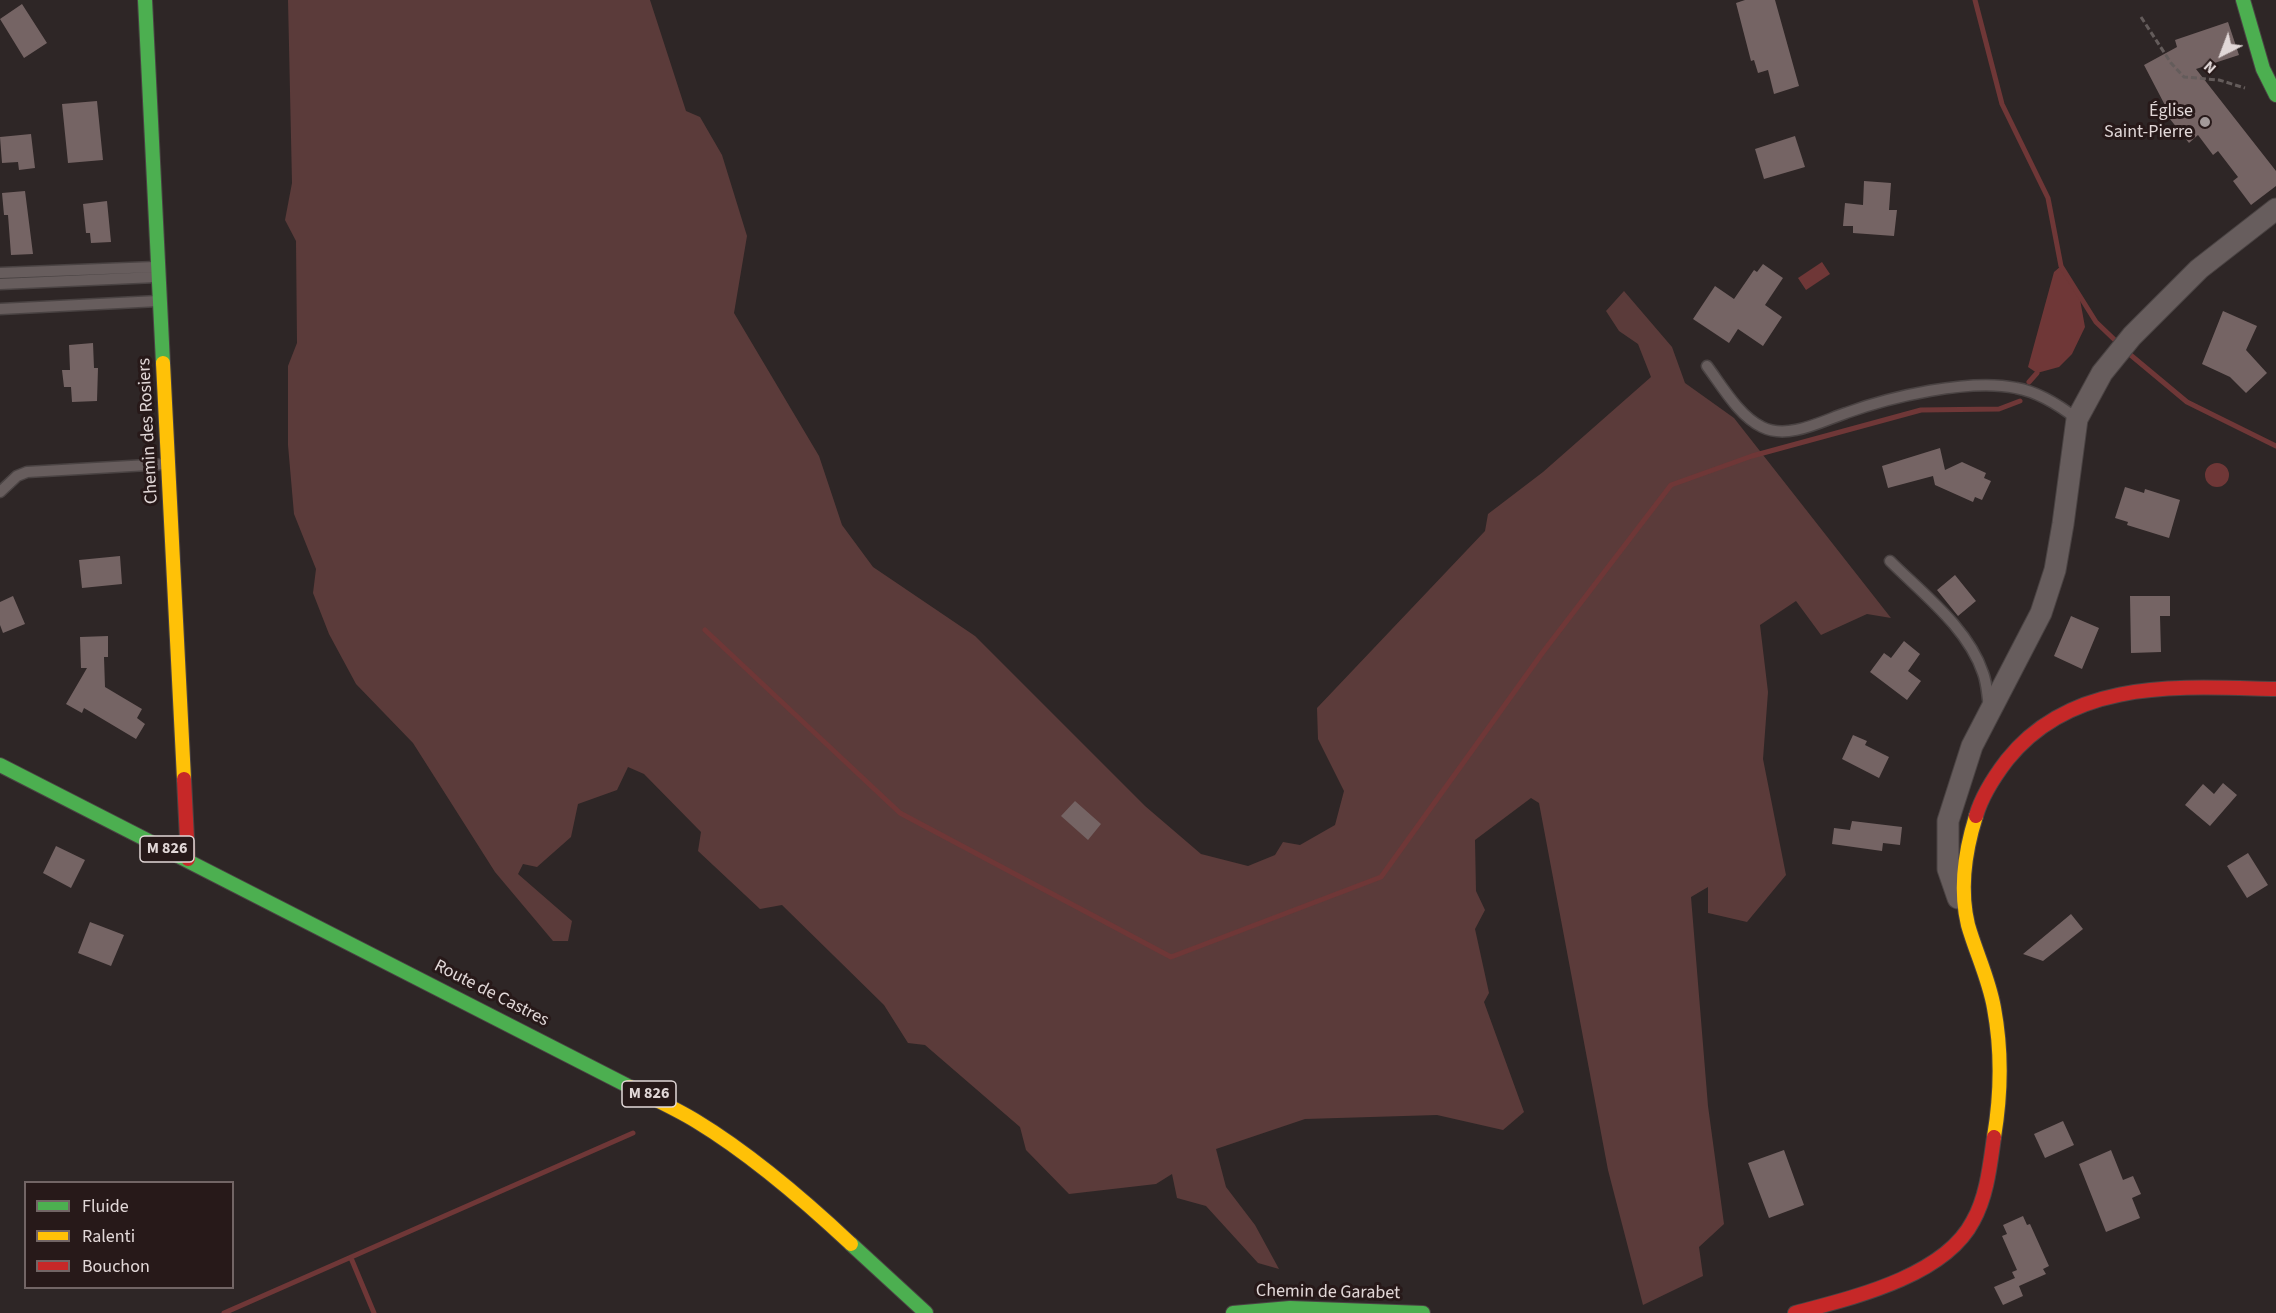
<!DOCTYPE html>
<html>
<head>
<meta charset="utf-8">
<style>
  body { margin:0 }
  #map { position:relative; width:2276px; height:1313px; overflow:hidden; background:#2e2626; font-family:"Source Sans 3",sans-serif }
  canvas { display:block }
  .legend { position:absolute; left:24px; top:1181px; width:210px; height:108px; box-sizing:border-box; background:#271919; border:2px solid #726565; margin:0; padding:8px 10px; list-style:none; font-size:18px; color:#e2d8d8 }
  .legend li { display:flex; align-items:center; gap:12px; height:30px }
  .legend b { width:30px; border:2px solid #726565 }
  .north { position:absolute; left:2192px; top:24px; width:60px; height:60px; -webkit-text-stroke:4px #271919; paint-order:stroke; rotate:222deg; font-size:16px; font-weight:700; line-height:24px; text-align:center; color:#e2d8d8 }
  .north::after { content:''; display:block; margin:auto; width:21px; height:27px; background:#e2d8d8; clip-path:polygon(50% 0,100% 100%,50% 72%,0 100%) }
</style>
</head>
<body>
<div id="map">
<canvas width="2276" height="1313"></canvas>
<ul class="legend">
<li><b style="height:8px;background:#4caf50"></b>Fluide</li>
<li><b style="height:8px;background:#ffc107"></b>Ralenti</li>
<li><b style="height:8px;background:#c62828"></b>Bouchon</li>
</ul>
<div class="north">N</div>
</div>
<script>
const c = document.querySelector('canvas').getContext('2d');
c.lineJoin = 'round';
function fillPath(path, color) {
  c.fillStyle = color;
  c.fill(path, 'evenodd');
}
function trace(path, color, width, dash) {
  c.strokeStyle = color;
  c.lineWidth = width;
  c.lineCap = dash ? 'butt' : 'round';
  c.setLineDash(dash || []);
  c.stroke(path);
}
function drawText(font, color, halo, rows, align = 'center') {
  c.font = font + ' "Source Sans 3",sans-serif';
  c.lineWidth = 6;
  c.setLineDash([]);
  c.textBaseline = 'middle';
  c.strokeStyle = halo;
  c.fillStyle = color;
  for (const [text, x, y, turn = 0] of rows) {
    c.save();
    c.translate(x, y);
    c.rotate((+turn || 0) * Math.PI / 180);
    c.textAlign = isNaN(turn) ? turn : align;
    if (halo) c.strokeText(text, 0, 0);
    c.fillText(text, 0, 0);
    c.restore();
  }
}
const green = new Path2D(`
  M288 0H650L686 111 700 117 722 155 747 236 734 313 819 456 842 525 873 567 975 636 1145 806 1201 854 1248 866 1275 855 1283 842 1300 845 1335 825 1344 791 1318 739 1317 708 1485 531 1488 514 1543 472 1651 377 1638 344 1619 331 1606 311 1624 291 1672 347 1685 383 1734 418 1891 618 1867 614 1821 635 1796 601 1760 625 1768 692 1763 759 1786 875 1747 922 1708 913V887L1691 897 1708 1106 1724 1224 1699 1247 1703 1276 1643 1305 1608 1170 1539 803 1531 798 1475 840 1476 891 1485 910 1475 929 1489 993 1484 1002 1524 1112 1503 1130 1437 1115 1305 1119 1216 1149 1226 1187 1255 1225 1279 1269 1258 1263 1206 1206 1177 1198 1172 1174 1156 1184 1069 1194 1026 1150 1020 1127 925 1045 908 1043 884 1005 782 905 760 909 698 851 701 832 644 774 628 767 617 790 578 804 571 837 537 867 523 864 518 874 572 921 568 941H553L495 872 413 743 356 684 329 634 313 593 316 569 294 514 288 445V366L297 343 296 241 285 220 292 183Z`);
const water = new Path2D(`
  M1822 262 1830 274 1806 290 1798 278Z
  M2061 266 2079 294 2085 327 2072 354 2059 367 2037 373 2028 367 2054 272Z
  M2205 475a12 12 0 1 1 24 0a12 12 0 1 1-24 0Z`);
const stream = new Path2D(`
  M1975 0 2002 104 2048 198 2061 266 2096 322 2119 344
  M2127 352 2187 402 2276 446
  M2029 382 2037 373
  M705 630 900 813 1171 957 1381 877 1543 652 1671 485 1752 456 1921 410 1999 409 2020 401
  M351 1258 374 1313
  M224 1313 633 1133`);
const building = new Path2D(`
  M1745 0H1775L1799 86 1774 94 1768 70 1758 73 1754 60 1751 61 1736 3Z
  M22 4 47 43 24 58 0 19Z
  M2228 22 2239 55 2196 69 2276 171V186L2251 205 2233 181 2238 177 2218 151 2213 155 2198 135 2189 143 2166 114 2168 111 2144 65 2177 47 2175 40Z
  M97 101 103 160 68 163 62 104Z
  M31 134 35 168 19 170 18 162 2 163 0 137Z
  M1795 136 1805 167 1764 179 1755 149Z
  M1864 181 1891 183 1889 210H1897L1894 236 1853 233V226H1843L1845 203 1863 205Z
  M25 191 33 254 11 255 8 215H4L2 193Z
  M107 201 111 242 91 243 90 233H86L83 204Z
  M1763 264 1783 278 1765 305 1782 317 1763 346 1738 329 1729 343 1693 319 1715 286 1734 299 1754 270 1757 272Z
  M2223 311 2257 326 2246 350 2267 373 2246 393 2230 377 2202 364Z
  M93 343 94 368H98L97 401 72 402 71 387H64L62 370H70L69 345Z
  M1940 448 1945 470 1962 462 1986 473 1984 478 1991 481 1982 500 1975 497 1973 502 1935 485 1933 476 1888 488 1882 466Z
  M2125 487 2144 493 2145 489 2180 500 2169 538 2127 525 2128 522 2115 518Z
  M120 556 122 584 82 588 79 560Z
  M1955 575 1976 601 1958 616 1937 590Z
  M13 596 25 624 3 633 0 625V602Z
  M2130 596H2170V616H2160L2161 652 2131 653Z
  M2071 616 2099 628 2082 669 2054 656Z
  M108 636V657H104L105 687 142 709 137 718 145 724 136 739 84 708 82 713 66 704 87 668H81L80 637Z
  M1904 641 1920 654 1908 671 1921 681 1907 700 1870 672 1884 653 1891 658Z
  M1853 735 1867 741 1865 745 1889 757 1879 778 1842 759Z
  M2223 783 2237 795 2210 826 2185 805 2203 784 2214 794Z
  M1075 801 1101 824 1088 840 1061 816Z
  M1852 821 1902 827 1900 845 1883 843 1882 851 1832 844 1834 828 1850 830Z
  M56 846 85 860 71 888 43 873Z
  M2248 853 2268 885 2247 898 2227 866Z
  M2071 914 2083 929 2043 961 2023 954Z
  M90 922 124 935 111 966 78 953Z
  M2063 1121 2074 1145 2045 1158 2034 1134Z
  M1784 1150 1804 1205 1769 1218 1748 1163Z
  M2111 1150 2123 1180 2133 1176 2141 1194 2132 1198 2140 1218 2106 1232 2079 1164Z
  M2023 1216 2027 1225 2030 1224 2049 1266 2043 1269 2046 1274 2019 1286 2023 1296 2003 1305 1994 1287 2015 1278 2012 1272 2017 1270 2002 1236 2007 1234 2003 1225Z`);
const path = new Path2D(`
  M2141 17 2171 63 2184 77 2219 80 2245 88`);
const lane = new Path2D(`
  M0 273 155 267
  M0 284 156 277
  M0 309 158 301
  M1707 366C1722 386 1739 416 1762 427 1788 440 1822 421 1846 413 1890 397 1970 378 2016 388 2039 392 2059 405 2077 419
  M0 492 17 476 27 472 166 464
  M1890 561C1923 594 1968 628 1983 673 1987 683 1987 695 1989 706`);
const street = new Path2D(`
  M1958 898 1948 869V821L1972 746 2041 613 2055 570 2063 524 2077 419 2102 373 2132 336 2199 269 2276 209`);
const fast = new Path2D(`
  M145 0 163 363
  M2243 0 2263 69 2276 95
  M0 765 630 1087
  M851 1244 926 1313
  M1233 1313 1290 1308 1423 1313`);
const slow = new Path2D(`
  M163 363 184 779
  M1976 816C1965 851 1959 888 1968 925 1976 953 1989 979 1994 1008 2002 1051 2001 1095 1994 1137
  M630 1087C652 1098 675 1108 696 1121 752 1155 803 1199 851 1244`);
const jam = new Path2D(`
  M184 779 188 859
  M1976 816C1982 795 1994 777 2007 760 2073 677 2181 687 2276 689
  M1795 1313C1851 1298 1944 1277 1973 1221 1987 1196 1990 1165 1994 1137`);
const markers = [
  [2205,122,6,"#a39a9a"]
];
const shields = [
  [167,849,54],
  [649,1094,54]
];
const shieldNames = [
  ["M 826",167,849],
  ["M 826",649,1094]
];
const poiNames = [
  ["Église",2193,112],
  ["Saint-Pierre",2193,133]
];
const streetNames = [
  ["Chemin des Rosiers",149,431,-93],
  ["Route de Castres",491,994,27],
  ["Chemin de Garabet",1328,1293,1]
];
fillPath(green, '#5b3b3a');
fillPath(water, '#6f3737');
trace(stream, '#6f3737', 5);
fillPath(building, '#756464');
trace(lane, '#4a4343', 13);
trace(street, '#4a4343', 23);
trace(fast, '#4a4343', 16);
trace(slow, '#4a4343', 16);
trace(jam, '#4a4343', 16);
trace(path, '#645c5b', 3, [6, 3]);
trace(lane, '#675d5d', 10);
trace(street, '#675d5d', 21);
trace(fast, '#4caf50', 14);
trace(slow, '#ffc107', 14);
trace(jam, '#c62828', 14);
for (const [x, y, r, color] of markers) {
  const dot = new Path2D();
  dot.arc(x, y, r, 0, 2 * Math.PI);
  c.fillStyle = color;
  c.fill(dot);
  trace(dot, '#271919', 2);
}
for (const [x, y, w] of shields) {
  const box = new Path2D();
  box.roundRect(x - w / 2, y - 13, w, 26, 4.5);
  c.fillStyle = '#271919';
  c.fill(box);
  trace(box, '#e2d8d8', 1.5);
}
drawText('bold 16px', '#e2d8d8', null, shieldNames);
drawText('18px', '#e2d8d8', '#271919', poiNames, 'right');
drawText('18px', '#e2d8d8', '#271919', streetNames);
</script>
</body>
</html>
